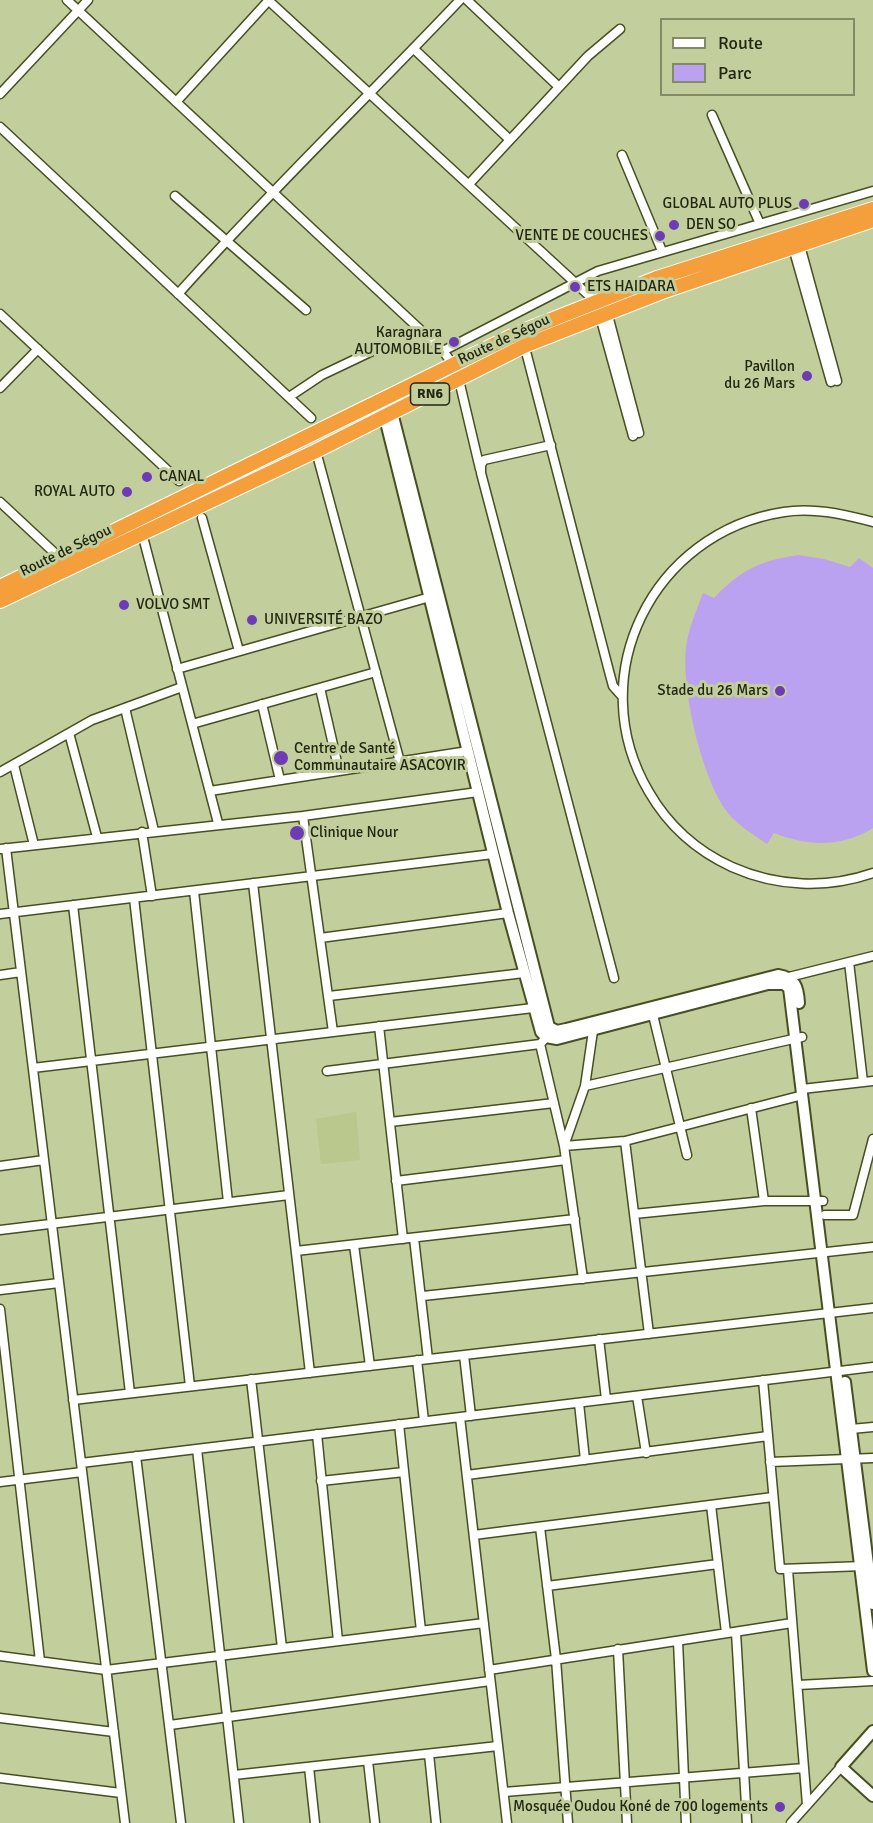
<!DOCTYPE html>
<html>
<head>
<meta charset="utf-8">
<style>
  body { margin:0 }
  #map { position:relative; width:873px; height:1823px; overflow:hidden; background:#c2ce9c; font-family:Signika,sans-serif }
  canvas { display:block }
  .legend { position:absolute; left:660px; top:18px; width:195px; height:78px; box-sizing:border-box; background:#c2ce9c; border:2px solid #828b65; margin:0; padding:8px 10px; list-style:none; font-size:18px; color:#222612 }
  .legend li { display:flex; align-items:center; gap:12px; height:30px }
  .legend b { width:30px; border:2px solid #828b65 }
</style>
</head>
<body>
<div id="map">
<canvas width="873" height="1823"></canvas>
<ul class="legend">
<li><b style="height:8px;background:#fff"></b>Route</li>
<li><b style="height:16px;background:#bba2f0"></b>Parc</li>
</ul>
</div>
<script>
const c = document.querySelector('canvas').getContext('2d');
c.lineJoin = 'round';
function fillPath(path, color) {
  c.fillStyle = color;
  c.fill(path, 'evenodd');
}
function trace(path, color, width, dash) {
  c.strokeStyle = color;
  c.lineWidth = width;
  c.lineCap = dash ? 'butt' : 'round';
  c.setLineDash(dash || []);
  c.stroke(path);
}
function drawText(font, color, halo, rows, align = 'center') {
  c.font = font + ' Signika,sans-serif';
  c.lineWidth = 6;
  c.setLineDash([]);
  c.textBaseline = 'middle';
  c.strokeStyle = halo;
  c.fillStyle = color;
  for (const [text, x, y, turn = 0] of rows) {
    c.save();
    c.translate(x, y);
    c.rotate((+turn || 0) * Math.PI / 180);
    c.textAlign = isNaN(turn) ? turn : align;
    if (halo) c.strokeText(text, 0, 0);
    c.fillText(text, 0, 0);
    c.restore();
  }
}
const built = new Path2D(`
  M356 1112 360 1160 321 1164 316 1119Z`);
const green = new Path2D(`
  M798 555 824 559 850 567 859 558 873 568V828C841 848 807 846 774 833L767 844C753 834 735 824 725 809 701 774 679 683 687 641 690 625 697 609 703 593L714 598C741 570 759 561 798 555Z`);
const minor = new Path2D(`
  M67 0 443 351 452 363
  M268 0 596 302 633 436
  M467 0 559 87
  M414 49 510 140
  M0 94 88 0
  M176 102 269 0
  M712 115 760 224
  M0 127 311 418
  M622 155 662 251
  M469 184 588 56 620 29
  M175 196 306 310
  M799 242 837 381
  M792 244 831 382
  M178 294C269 192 367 98 460 0
  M604 300 639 433
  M0 314 179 481
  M524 344 610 675 613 686 621 695
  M443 351 598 271 873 191
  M459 380 480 469
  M0 388 38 349
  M289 397 322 375 383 346
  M551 445 484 460 481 465V473L614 978
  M316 451 400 762
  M0 502 59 557
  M202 518 239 651
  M873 522C845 514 813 507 784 512 652 532 581 677 649 792 668 825 697 851 732 867 777 887 827 889 873 873
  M142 533 218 823
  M177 669 430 597
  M320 688 339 771
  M262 704 280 780
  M125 708 154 831
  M192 724 376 672
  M69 733 97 837
  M14 765 34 845
  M0 772 92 720 182 687
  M210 791 468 751
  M303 816 333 1032
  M142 832 152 896
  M6 848 125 1823
  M0 849 303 816 478 792
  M253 883 310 1373
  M194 891 228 1202
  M134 898 190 1386
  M73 905 130 1393
  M0 914 493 854
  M320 938 508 913
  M849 962 863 1082
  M0 975 21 972
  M786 981 789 977 873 956
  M329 996 524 973
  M653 1015 687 1155
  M379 1026 403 1239
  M540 1044 564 1146 583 1279
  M33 1068 533 1008
  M327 1071 540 1044 543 1041
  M585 1086 802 1037
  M802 1089 873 1081
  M751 1108 764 1201
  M390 1122 554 1103
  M625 1141 649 1334
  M564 1146 625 1141 803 1095
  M564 1146 585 1086 593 1031
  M0 1166 44 1160
  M396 1181 566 1160
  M634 1214 764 1201H823
  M825 1215H853L873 1139
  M0 1230 289 1195
  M414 1238 428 1359
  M354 1245 370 1366
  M296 1251 575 1219
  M0 1290 59 1283
  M423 1296 873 1247
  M0 1309 40 1661
  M599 1339 606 1399
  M464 1355 471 1416
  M417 1360 424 1421
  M251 1379 282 1648
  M763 1380 780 1569 864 1566
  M637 1396 646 1453
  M73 1400 873 1308
  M579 1403 585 1460
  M460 1417 507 1823
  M399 1424 421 1631
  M851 1429 873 1427
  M317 1434 338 1641
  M197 1449 239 1823
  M136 1456 181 1823
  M770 1462 873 1458
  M81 1463 873 1367
  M467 1475 768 1436
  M321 1481 404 1472
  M0 1482 82 1472
  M711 1505 726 1633
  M540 1527 556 1659 568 1823
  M474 1535 773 1497
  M788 1570 807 1805
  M547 1586 718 1564
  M736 1632 747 1823
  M678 1641 686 1823
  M618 1649 627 1823
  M0 1656 106 1670 484 1623
  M489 1670 792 1623
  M798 1685 873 1681
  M0 1718 114 1732
  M170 1725 490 1681
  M429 1754 436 1823
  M368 1761 375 1823
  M309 1767 315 1823
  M234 1775 498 1746
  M0 1778 121 1793
  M504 1792 804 1768
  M791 1823 841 1767`);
const tertiary = new Path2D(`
  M388 397 549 1027 557 1031 566 1029 778 975C795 978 798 986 799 1003
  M383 410 508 913 541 1032 546 1037 557 1039 768 984H784L789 988 873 1671
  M845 1382 873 1604
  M873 1731 841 1767 873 1796`);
const trunk = new Path2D(`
  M0 587 518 333 657 278 873 209
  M0 601 316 451 524 346 662 292 873 220`);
const markers = [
  [804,204,6,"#6d3bb3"],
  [674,225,6,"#6d3bb3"],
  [660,236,6,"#6d3bb3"],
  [575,287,6,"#6d3bb3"],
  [454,342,6,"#6d3bb3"],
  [807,376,6,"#6d3bb3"],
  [147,477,6,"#6d3bb3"],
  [127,492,6,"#6d3bb3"],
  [124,605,6,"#6d3bb3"],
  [252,620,6,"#6d3bb3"],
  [780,691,6,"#6d3bb3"],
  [281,758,8,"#6d3bb3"],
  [297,833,8,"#6d3bb3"],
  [780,1807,6,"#6d3bb3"]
];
const shields = [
  [430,394,39]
];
const shieldNames = [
  ["RN6",430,394]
];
const poiNames = [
  ["GLOBAL AUTO PLUS",792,204],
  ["DEN SO",686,225,"left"],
  ["VENTE DE COUCHES",648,236],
  ["ETS HAIDARA",587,287,"left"],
  ["Karagnara",442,333],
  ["AUTOMOBILE",442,350],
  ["Pavillon",795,367],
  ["du 26 Mars",795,384],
  ["CANAL",159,477,"left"],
  ["ROYAL AUTO",115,492],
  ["VOLVO SMT",136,605,"left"],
  ["UNIVERSITÉ BAZO",264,620,"left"],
  ["Stade du 26 Mars",768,691],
  ["Centre de Santé",294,749,"left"],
  ["Communautaire ASACOYIR",294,766,"left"],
  ["Clinique Nour",310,833,"left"],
  ["Mosquée Oudou Koné de 700 logements",768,1807]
];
const streetNames = [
  ["Route de Ségou",504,340,-25],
  ["Route de Ségou",66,551,-26]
];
fillPath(built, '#bac78d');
fillPath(green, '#bba2f0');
trace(minor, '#474f22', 11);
trace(tertiary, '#474f22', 14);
trace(trunk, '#fff', 16);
trace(minor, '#fff', 8);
trace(tertiary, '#fff', 10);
trace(trunk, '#f49e3c', 14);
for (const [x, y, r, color] of markers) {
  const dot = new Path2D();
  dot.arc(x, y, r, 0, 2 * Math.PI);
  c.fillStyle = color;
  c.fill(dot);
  trace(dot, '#c2ce9c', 2);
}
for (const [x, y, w] of shields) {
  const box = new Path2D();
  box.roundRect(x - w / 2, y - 11, w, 22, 4.5);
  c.fillStyle = '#c2ce9c';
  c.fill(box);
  trace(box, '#222612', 1.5);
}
drawText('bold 14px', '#222612', null, shieldNames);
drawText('15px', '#222612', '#c2ce9c', poiNames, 'right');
drawText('15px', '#222612', '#c2ce9c', streetNames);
</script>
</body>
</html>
